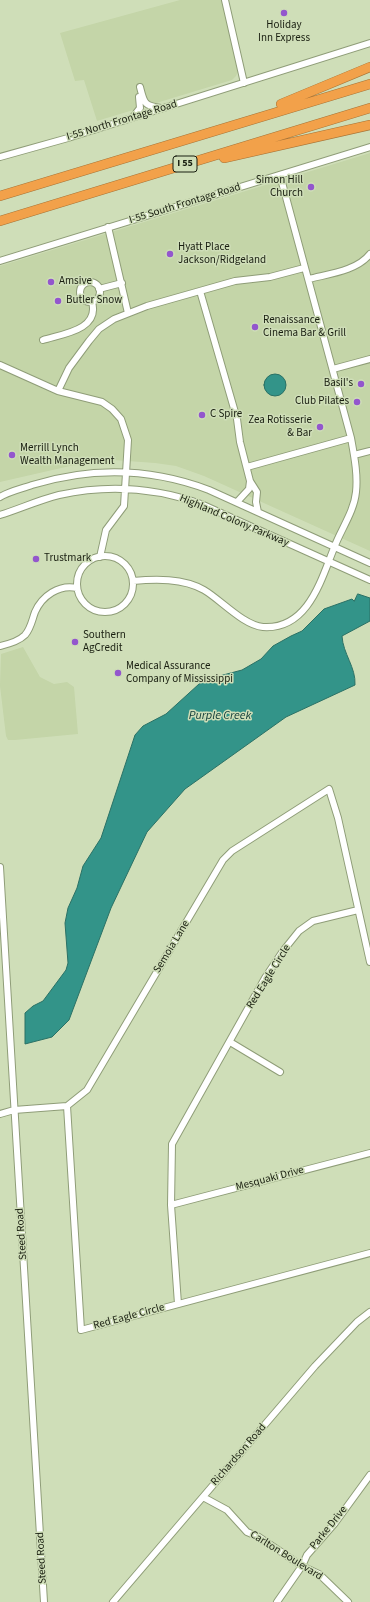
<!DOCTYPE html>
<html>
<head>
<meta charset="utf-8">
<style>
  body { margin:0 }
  canvas { display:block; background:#cfdeb8 }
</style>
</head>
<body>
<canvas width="370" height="1602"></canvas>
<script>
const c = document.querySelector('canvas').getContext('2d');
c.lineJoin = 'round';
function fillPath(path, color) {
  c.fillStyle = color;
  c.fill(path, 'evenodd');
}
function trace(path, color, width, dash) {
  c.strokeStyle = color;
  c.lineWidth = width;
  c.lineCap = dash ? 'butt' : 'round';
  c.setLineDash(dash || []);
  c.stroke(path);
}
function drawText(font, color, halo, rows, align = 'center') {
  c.font = font + ' "Source Sans 3",sans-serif';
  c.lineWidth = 3;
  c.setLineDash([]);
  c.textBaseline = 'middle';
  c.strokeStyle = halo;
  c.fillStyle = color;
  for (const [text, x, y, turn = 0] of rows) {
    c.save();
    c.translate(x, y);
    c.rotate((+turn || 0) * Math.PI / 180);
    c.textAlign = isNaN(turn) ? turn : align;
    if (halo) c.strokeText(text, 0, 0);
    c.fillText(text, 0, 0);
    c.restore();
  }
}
const built = new Path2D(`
  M180 0H222L236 62 238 72 236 76 232 80 97 121 84 80 75 81 60 33Z
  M370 153V551L204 476 176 466 155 463 113 460 70 466 0 482V266Z
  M23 647 40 677 54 684 67 682 74 687 78 734 15 740H8L6 736 0 686 1 654Z`);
const water = new Path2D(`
  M264 385a11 11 0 1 1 22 0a11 11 0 1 1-22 0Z
  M358 594 370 598V621L342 636C343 654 356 667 355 685L286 717 185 789 147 832 111 908 69 1020 52 1037 25 1044V1013L33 1006 43 1001 66 970 68 963 65 923 68 908 77 888 83 866 101 838 135 735 143 726 166 714 199 684 208 679 242 670 261 659 273 646 291 636 302 631 324 609 352 599 354 601Z`);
const minor = new Path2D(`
  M225 0 244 83
  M140 87C144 103 144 106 161 108
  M133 117 140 108 139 97
  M0 157 68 138 370 43
  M108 227 128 313
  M0 261 370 147
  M309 279C328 274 357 271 370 254
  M80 292a10 10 0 1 1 20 0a10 10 0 1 1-20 0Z
  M99 289 122 283
  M200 291 237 419 240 442 250 481 257 492 256 502 258 512
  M43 340C62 334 100 330 92 302
  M0 365 58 391 102 402 112 409 121 419 128 440 124 506 106 530 100 557
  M333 369 370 359
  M58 391 69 368 89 341 99 329 114 319 147 306 235 281 270 277 304 268
  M354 455 370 451
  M247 467 351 438
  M0 497C10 491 21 489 32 485 91 467 151 468 209 490L370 563
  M237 502 249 489 250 481
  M0 515C19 509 39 500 59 495 108 484 154 487 201 504L370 580
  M77 584a28 28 0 1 1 56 0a28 28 0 1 1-56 0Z
  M133 581C155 579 183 578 204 590 221 600 243 625 263 627 308 630 321 580 334 548 341 529 354 512 356 492 358 474 354 455 351 438L280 175
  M0 646C9 644 19 641 25 635 31 628 32 620 35 612 42 596 59 584 77 588
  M0 867 44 1602
  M230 1042 280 1072
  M67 1106 81 1330 370 1253
  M0 1114 14 1110 67 1106 87 1090 223 860 232 851 329 789 338 818 370 962
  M171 1205 370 1153
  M178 1304 171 1205 172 1144 265 978 283 951 299 931 313 921 358 910
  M203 1497 227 1510 247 1532 259 1537 302 1566 319 1574 348 1602
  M113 1602 315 1366 357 1322 370 1312
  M277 1602 302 1566 307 1555 335 1523 370 1475`);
const highway = new Path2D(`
  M281 104 370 67
  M224 158 370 125
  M0 196 370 84
  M0 221 370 108`);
const markers = [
  [284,13,4,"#9356cd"],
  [311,187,4,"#9356cd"],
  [170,254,4,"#9356cd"],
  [51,282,4,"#9356cd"],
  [58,301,4,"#9356cd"],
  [255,327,4,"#9356cd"],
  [361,384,4,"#9356cd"],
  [357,402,4,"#9356cd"],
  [202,415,4,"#9356cd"],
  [320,427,4,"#9356cd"],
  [12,455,4,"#9356cd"],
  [36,559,4,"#9356cd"],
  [75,642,4,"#9356cd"],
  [118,673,4,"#9356cd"]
];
const shields = [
  [185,164,24]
];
const shieldNames = [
  ["I 55",185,164]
];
const poiNames = [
  ["Holiday",284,26,"center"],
  ["Inn Express",284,39,"center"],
  ["Simon Hill",303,181,"right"],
  ["Church",303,194,"right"],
  ["Hyatt Place",178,248],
  ["Jackson/Ridgeland",178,261],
  ["Amsive",59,282],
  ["Butler Snow",66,301],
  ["Renaissance",263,321],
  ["Cinema Bar & Grill",263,334],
  ["Basil's",353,384,"right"],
  ["Club Pilates",349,402,"right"],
  ["C Spire",210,415],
  ["Zea Rotisserie",312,421,"right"],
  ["& Bar",312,434,"right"],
  ["Merrill Lynch",20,449],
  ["Wealth Management",20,462],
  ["Trustmark",44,559],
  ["Southern",83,636],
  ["AgCredit",83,649],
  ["Medical Assurance",126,667],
  ["Company of Mississippi",126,680]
];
const streetNames = [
  ["I-55 North Frontage Road",122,121,-17],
  ["I-55 South Frontage Road",185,204,-17],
  ["Highland Colony Parkway",234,521,23],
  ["Semoia Lane",172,947,-59],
  ["Red Eagle Circle",269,977,-58],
  ["Mesquaki Drive",270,1179,-15],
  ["Steed Road",22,1234,-94],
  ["Red Eagle Circle",129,1317,-15],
  ["Richardson Road",239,1455,-49],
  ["Parke Drive",329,1528,-51],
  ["Carlton Boulevard",286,1556,32],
  ["Steed Road",42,1558,-93]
];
const waterNames = [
  ["Purple Creek",220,716]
];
fillPath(built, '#c4d5a8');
fillPath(water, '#339489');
trace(water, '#2b7165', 1);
trace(minor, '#8f9d78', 8);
trace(highway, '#a67336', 10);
trace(minor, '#fff', 6);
trace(highway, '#f2a14a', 9);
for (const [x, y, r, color] of markers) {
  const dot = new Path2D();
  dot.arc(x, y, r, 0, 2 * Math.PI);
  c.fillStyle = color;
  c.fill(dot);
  trace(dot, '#cfdeb8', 1.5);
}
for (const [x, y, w] of shields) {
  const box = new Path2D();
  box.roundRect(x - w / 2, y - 8, w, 16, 3);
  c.fillStyle = '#cfdeb8';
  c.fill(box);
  trace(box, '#191e10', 1);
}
drawText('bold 10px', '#191e10', null, shieldNames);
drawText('11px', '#191e10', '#cfdeb8', poiNames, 'left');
drawText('11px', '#191e10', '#cfdeb8', streetNames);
drawText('italic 12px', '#15403b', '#cfdeb8', waterNames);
</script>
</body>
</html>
